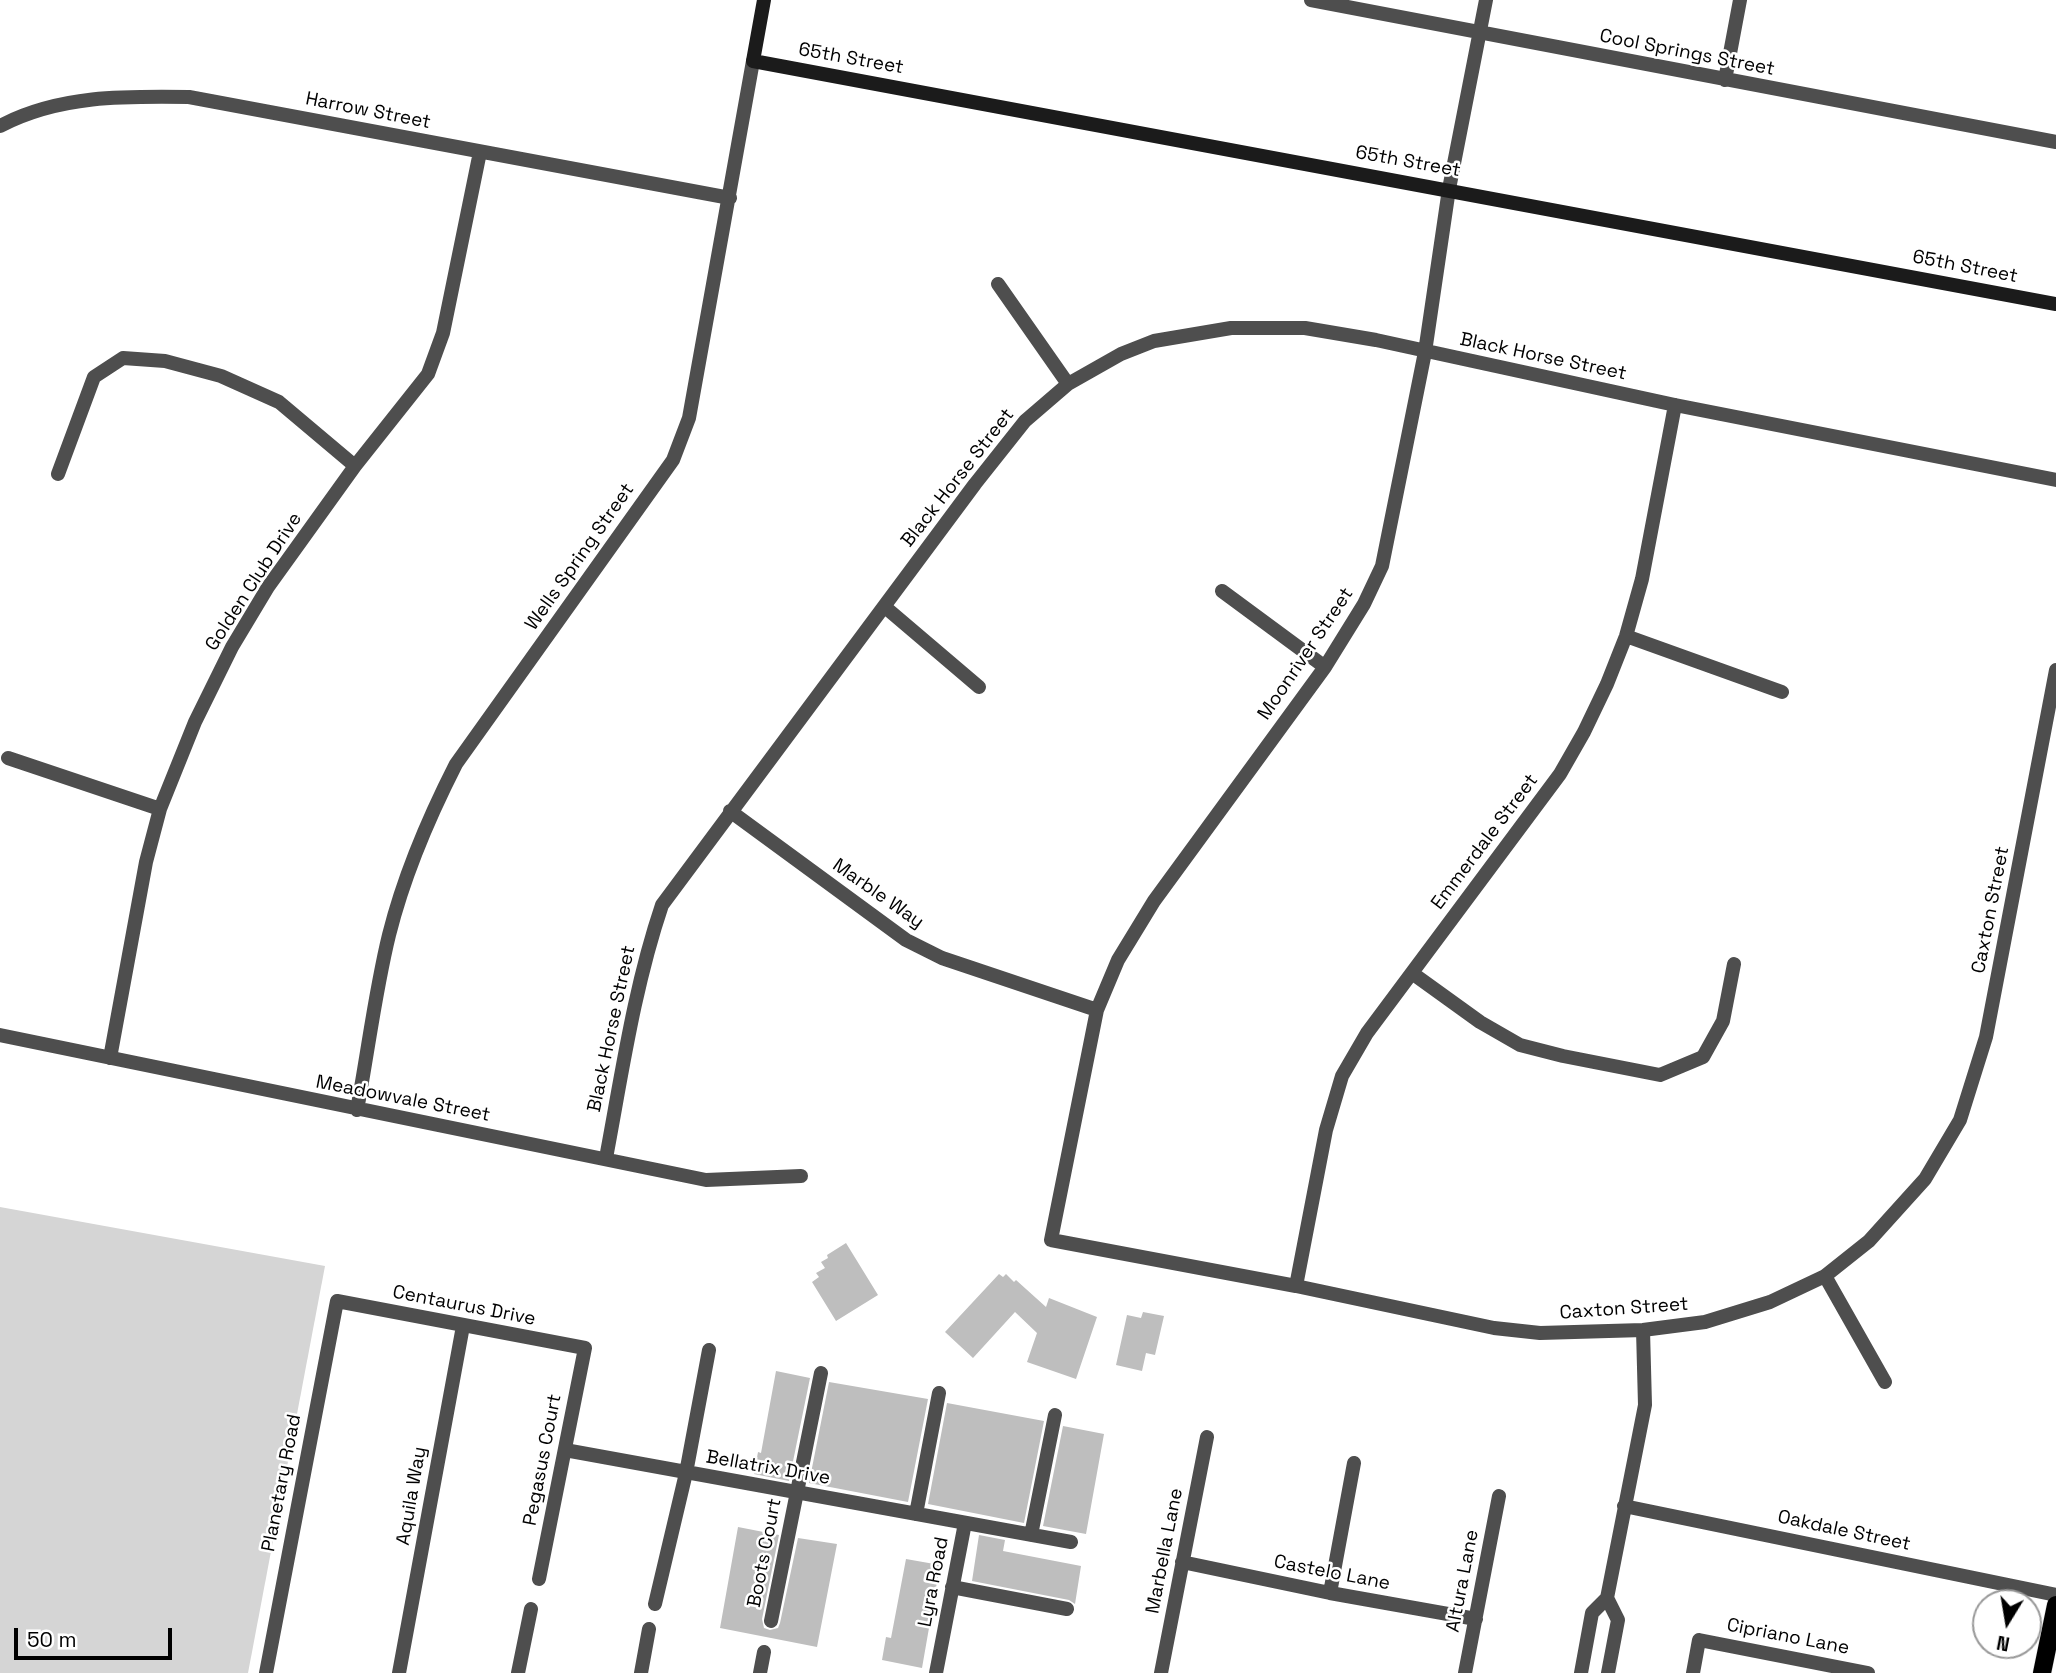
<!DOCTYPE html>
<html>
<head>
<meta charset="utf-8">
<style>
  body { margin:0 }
  #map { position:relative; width:2056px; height:1673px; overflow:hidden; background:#fff; font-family:"Space Grotesk",sans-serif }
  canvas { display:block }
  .north { position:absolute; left:1972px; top:1589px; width:70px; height:70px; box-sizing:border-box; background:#fff; border:2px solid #999; border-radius:50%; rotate:191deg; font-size:19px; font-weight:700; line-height:28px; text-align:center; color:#000 }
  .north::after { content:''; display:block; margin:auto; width:24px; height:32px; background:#000; clip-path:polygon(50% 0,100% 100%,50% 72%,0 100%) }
  .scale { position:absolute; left:14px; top:1628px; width:158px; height:32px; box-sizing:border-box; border:4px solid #000; border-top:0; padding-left:9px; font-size:21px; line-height:24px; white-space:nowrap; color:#000; -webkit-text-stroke:5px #fff; paint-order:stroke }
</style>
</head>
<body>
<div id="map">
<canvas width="2056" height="1673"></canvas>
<div class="north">N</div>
<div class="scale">50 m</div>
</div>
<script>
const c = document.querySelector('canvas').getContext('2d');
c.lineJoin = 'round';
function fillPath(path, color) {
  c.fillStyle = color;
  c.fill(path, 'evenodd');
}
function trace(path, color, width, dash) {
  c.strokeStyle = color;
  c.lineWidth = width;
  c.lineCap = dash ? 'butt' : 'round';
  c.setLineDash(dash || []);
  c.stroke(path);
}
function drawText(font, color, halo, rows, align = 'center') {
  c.font = font + ' "Space Grotesk",sans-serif';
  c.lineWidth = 5;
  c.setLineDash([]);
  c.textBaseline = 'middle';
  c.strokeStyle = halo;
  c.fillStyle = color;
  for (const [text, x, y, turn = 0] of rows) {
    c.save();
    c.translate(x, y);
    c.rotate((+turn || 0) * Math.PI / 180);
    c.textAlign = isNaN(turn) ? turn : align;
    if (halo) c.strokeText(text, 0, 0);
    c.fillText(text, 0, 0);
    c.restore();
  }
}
const green = new Path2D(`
  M0 1207 325 1266 248 1673H0Z`);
const building = new Path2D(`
  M846 1243 878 1295 836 1321 812 1282 819 1277 816 1273 825 1268 821 1262 828 1258 827 1255Z
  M999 1274 1003 1277 1006 1274 1014 1282 1016 1280 1046 1307 1049 1298 1097 1317 1076 1379 1027 1362 1037 1333 1015 1312 973 1358 945 1332Z
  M1143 1312 1164 1316 1155 1355 1146 1353 1142 1371 1116 1365 1127 1315 1141 1318Z
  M776 1371 810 1378 789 1481 754 1474 758 1452 761 1453Z
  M829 1382 928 1399 908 1502 809 1483Z
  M947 1403 1044 1421 1024 1523 928 1504Z
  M1063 1426 1104 1434 1086 1534 1043 1526Z
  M738 1527 779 1535 762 1619 764 1628 770 1630 778 1628 780 1623 798 1538 837 1544 817 1647 720 1628Z
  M979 1535 1005 1540 1003 1551 1081 1566 1075 1604 1069 1600 972 1581Z
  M906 1559 940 1565 922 1668 882 1660 886 1637 891 1638Z`);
const street = new Path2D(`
  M1311 0 2056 142
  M1486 0 1449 189 1425 352 1382 566 1364 604 1325 667 1154 901 1118 960 1097 1010 1051 1240 1296 1286 1494 1328 1540 1333 1643 1330 1705 1322 1770 1302 1825 1276 1869 1241 1925 1179 1960 1120 1986 1037 2056 670
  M1725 80 1740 0
  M0 126C59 95 124 96 189 97L730 198
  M998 284 1068 384
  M58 474 94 377 123 358 165 361 221 376 279 402 355 466
  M1222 591 1325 667
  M885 607 979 687
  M1626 636 1782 692
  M8 758 160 809
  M730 811 906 940 942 958 1097 1010
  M1412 973 1480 1022 1520 1045 1563 1056 1660 1075 1703 1057 1723 1021 1734 964
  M0 1035 706 1180 801 1176
  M110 1058 146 862 160 809 195 722 232 647 268 587 355 466 428 374 443 333 480 152
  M357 1110C368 1052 375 992 389 935 404 875 428 819 456 764L673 460 689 418 753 61
  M606 1158C622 1073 634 988 662 905L975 484 1025 421 1068 384 1121 354 1154 341 1231 328H1305L1376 340 1675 405 2056 480
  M1825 1276 1885 1382
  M1296 1286 1326 1130 1342 1076 1367 1033 1560 774 1584 732 1607 684 1626 636 1642 579 1675 405
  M565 1450 1071 1542
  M1624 1506 2056 1595
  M916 1514 939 1393
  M1031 1535 1055 1415
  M1182 1562 1330 1593 1476 1619
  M952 1587 1067 1609
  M1330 1593 1354 1463
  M1607 1598 1618 1620 1608 1673
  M655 1604 686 1473 709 1350
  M771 1621 821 1373
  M266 1673 337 1301 585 1348 539 1579
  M399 1673 463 1326
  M518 1673 531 1609
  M641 1673 649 1629
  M760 1673 764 1652
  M936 1673 965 1523
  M1161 1673 1207 1437
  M1465 1673 1499 1496
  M1581 1673 1592 1613 1607 1598 1645 1405 1643 1330
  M1693 1673 1699 1640 1868 1673`);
const secondary = new Path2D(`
  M764 0 753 61 2056 304`);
const primary = new Path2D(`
  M2042 1673 2056 1605`);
const streetNames = [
  ["Cool Springs Street",1687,53,11],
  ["65th Street",851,59,10],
  ["Harrow Street",368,111,11],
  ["65th Street",1408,162,10],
  ["65th Street",1965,267,11],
  ["Black Horse Street",1543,357,12],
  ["Black Horse Street",958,478,-52],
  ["Wells Spring Street",580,557,-55],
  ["Golden Club Drive",254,582,-57],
  ["Moonriver Street",1306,654,-56],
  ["Emmerdale Street",1485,842,-53],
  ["Marble Way",878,894,35],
  ["Caxton Street",1991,910,-79],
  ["Black Horse Street",612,1029,-78],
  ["Meadowvale Street",403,1099,11],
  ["Centaurus Drive",464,1306,11],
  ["Caxton Street",1624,1309,-4],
  ["Pegasus Court",543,1460,-79],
  ["Bellatrix Drive",768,1468,10],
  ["Planetary Road",282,1483,-79],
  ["Aquila Way",412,1496,-80],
  ["Oakdale Street",1844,1531,12],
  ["Marbella Lane",1165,1551,-79],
  ["Boots Court",765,1553,-79],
  ["Castelo Lane",1332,1573,11],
  ["Altura Lane",1463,1581,-79],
  ["Lyra Road",934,1582,-79],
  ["Cipriano Lane",1788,1637,11]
];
fillPath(green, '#d5d5d5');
fillPath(building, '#bebebe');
trace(primary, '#dbdbdb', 19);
trace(street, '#4e4e4e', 14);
trace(secondary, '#1b1b1b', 14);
trace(primary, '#000', 18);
drawText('19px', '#000', '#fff', streetNames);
</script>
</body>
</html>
